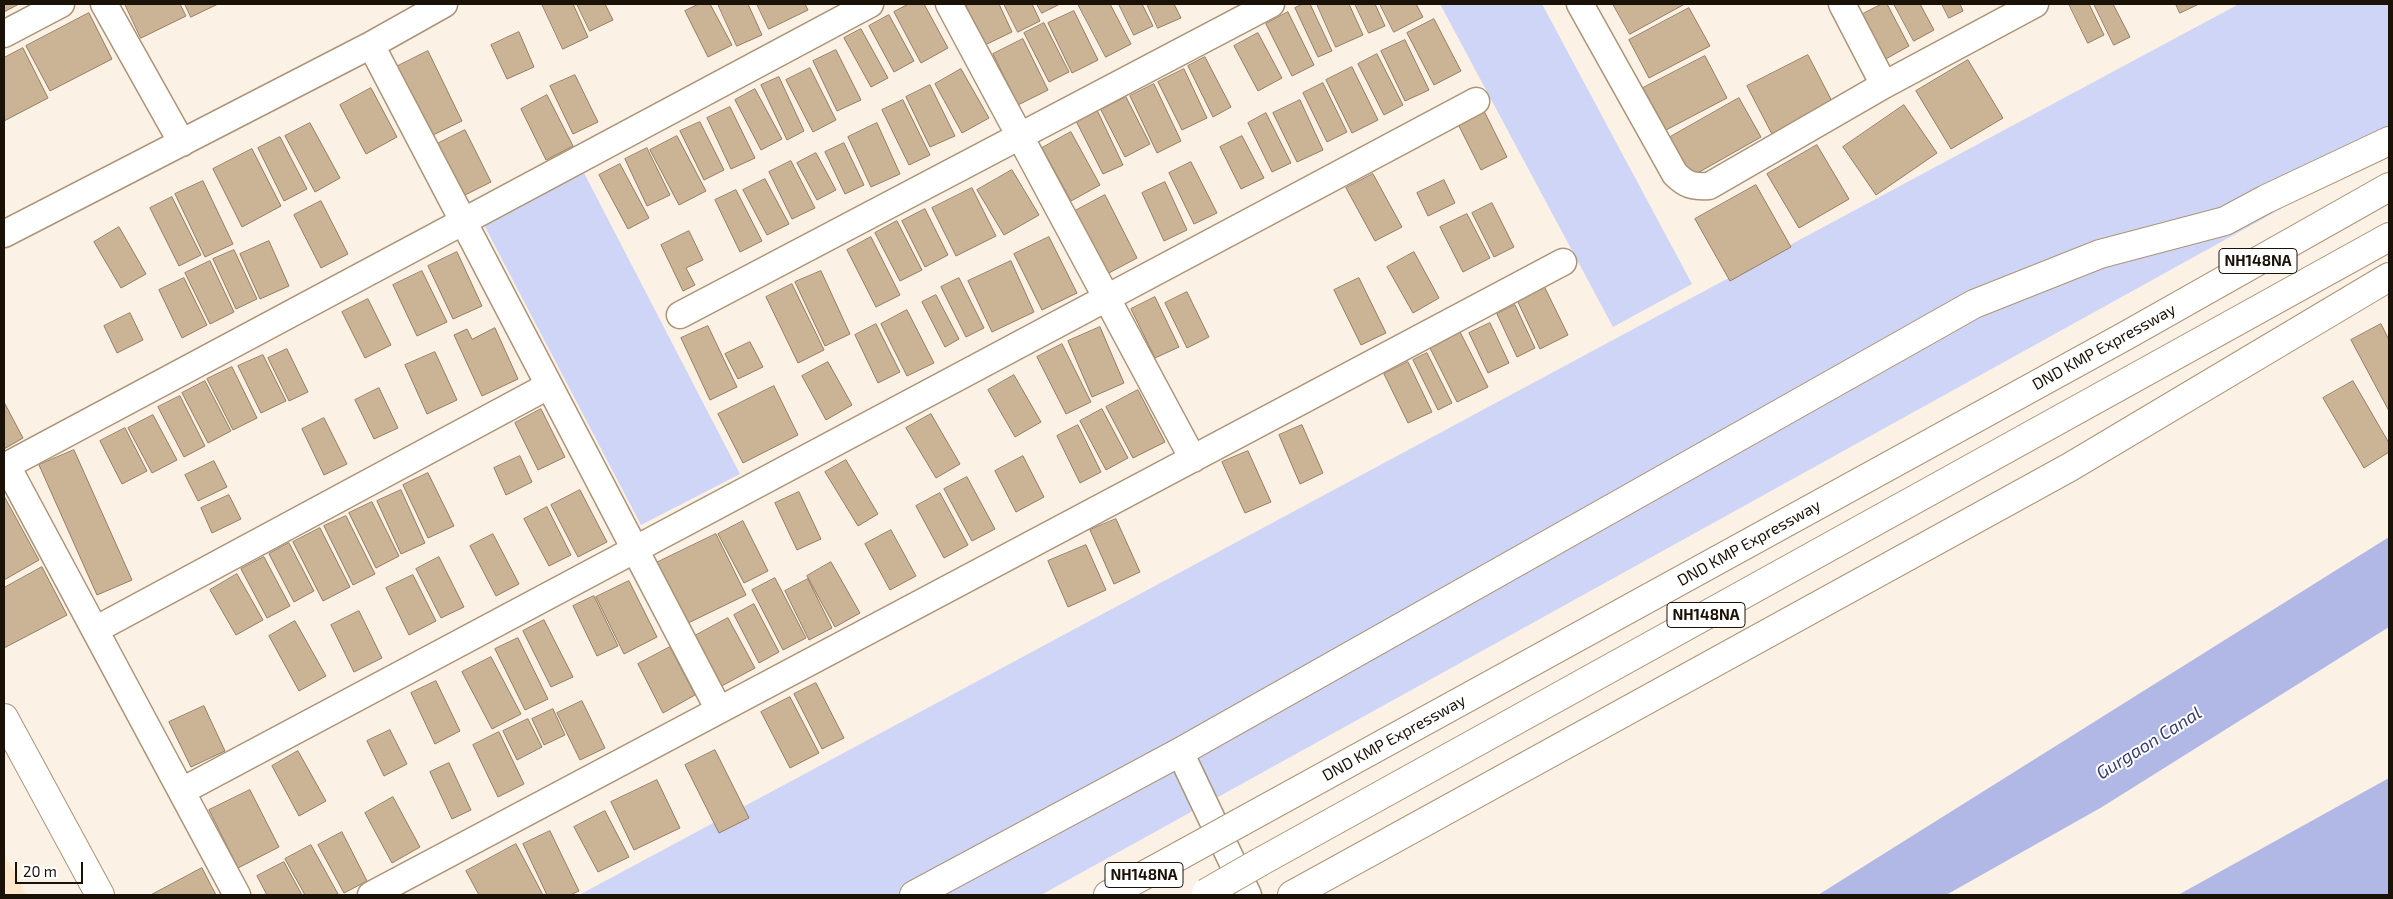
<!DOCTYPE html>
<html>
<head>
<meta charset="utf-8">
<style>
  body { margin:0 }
  #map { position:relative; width:2393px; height:899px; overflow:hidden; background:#fbf1e5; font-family:"Exo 2",sans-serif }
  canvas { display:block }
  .frame { position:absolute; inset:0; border:5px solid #1b1207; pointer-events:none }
  .scale { position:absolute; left:15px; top:862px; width:68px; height:22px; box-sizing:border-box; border:2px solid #1b1207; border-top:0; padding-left:6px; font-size:15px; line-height:18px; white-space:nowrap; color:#1b1207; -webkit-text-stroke:4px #fff; paint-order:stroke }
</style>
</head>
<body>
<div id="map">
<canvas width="2393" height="899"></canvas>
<div class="frame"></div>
<div class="scale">20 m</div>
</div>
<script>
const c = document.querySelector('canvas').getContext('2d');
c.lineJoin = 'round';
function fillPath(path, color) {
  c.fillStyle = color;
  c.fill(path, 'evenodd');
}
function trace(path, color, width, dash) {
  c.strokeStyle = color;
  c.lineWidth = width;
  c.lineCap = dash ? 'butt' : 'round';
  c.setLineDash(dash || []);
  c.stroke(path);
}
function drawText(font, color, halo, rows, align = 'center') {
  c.font = font + ' "Exo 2",sans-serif';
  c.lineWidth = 4;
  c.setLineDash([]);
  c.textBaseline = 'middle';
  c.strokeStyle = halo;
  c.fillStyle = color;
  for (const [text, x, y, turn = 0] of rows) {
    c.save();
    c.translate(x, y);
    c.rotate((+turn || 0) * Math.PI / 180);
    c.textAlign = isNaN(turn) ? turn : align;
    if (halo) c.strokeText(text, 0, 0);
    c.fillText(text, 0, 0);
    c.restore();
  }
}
const built = new Path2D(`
  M4 853 26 895H4Z`);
const green = new Path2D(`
  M1440 4H1542L1692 284 1613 327Z
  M2239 4H2389V149L1041 895H579Z
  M584 173 740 474 641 525 484 225Z`);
const water = new Path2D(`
  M2389 537V627L2102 807 1946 895H1818Z
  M2389 778V895H2178Z`);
const building = new Path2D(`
  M4 4H19L4 12Z
  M125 4H180L186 16 141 38Z
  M185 4H218L191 17Z
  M542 4H573L588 37 563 49Z
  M577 4H605L613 20 590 31Z
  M699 4H710L732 45 708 57 685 11Z
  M718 4H748L762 35 737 46Z
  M757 4H805L808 10 769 29Z
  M909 4H924L948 48 921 63 894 12Z
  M966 4H999L1012 32 985 45Z
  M1004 4H1032L1040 21 1018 32Z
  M1037 4H1060L1042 13Z
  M1078 4H1110L1131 44 1106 57Z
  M1119 4H1142L1153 26 1134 35Z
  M1147 4H1174L1181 18 1158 28Z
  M1303 4H1310L1332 51 1318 57 1295 8Z
  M1317 4H1349L1363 35 1336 47Z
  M1355 4H1375L1385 26 1369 33Z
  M1380 4H1416L1423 17 1394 32Z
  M1613 4H1682L1683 5 1630 34Z
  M1882 4H1887L1909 46 1884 60 1861 15Z
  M1894 4H1920L1934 30 1914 41Z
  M1942 4H1960L1963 11 1949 18Z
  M2069 4H2089L2104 35 2088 43Z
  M2094 4H2113L2130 37 2114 45Z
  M2176 4H2199L2180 13Z
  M1689 8 1710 46 1649 78 1629 40Z
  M1074 11 1098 60 1072 73 1048 23Z
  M1288 12 1314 65 1292 76 1266 24Z
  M89 13 112 59 50 91 26 46Z
  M889 15 914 61 894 72 869 26Z
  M1434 19 1461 71 1434 85 1407 33Z
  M1044 23 1069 72 1049 82 1024 33Z
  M861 29 888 78 871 87 844 38Z
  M519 32 534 67 507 79 491 45Z
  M1258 33 1282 78 1258 91 1234 46Z
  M1023 39 1048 90 1018 105 993 54Z
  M1405 40 1429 90 1405 101 1381 51Z
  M23 48 48 98 4 121V58Z
  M836 50 861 100 837 111 813 61Z
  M428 51 462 121 431 136 396 67Z
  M1377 54 1403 105 1384 115 1358 64Z
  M1808 55 1835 107 1774 138 1747 86Z
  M1705 56 1727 98 1666 130 1643 88Z
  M1205 57 1231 107 1213 117 1188 66Z
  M1968 60 2003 118 1951 149 1916 91Z
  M1352 67 1378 120 1352 133 1326 80Z
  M810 68 836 120 813 132 786 80Z
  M961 69 989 118 962 133 935 84Z
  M1184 69 1207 118 1182 130 1158 82Z
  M575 75 598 122 573 134 550 86Z
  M779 77 804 131 787 140 761 85Z
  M1323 83 1347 132 1327 142 1303 93Z
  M1154 84 1181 141 1157 153 1130 96Z
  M930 85 955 136 930 147 906 97Z
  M371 88 397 137 366 154 340 105Z
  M755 89 782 139 761 150 735 100Z
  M547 95 573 146 546 160 521 109Z
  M1126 97 1150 144 1125 157 1101 110Z
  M1739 98 1761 137 1687 179 1665 140Z
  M903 100 930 155 909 165 882 110Z
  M1300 100 1323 150 1297 162 1273 113Z
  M1904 105 1937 153 1876 195 1843 147Z
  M730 107 755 158 731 169 707 118Z
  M1097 110 1123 165 1103 174 1076 121Z
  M1484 111 1507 157 1481 170 1458 124Z
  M1266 113 1291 163 1272 172 1248 123Z
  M700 122 724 170 704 180 680 131Z
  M310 123 340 178 315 192 285 136Z
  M877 123 900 174 871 187 848 137Z
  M465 130 491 182 459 198 433 146Z
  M1071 132 1100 185 1071 201 1042 148Z
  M677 136 706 191 679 205 650 150Z
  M1242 136 1264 178 1241 189 1220 147Z
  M280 137 307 189 284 201 258 148Z
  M844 143 864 185 845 194 825 152Z
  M1817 145 1849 199 1799 228 1767 174Z
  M647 148 670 195 647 206 625 159Z
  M252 149 281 206 242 227 213 169Z
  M816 153 836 190 817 200 797 163Z
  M791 161 815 208 792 219 769 172Z
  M1191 162 1217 213 1194 224 1169 173Z
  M620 164 649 218 628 229 599 175Z
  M1012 170 1039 215 1004 235 977 190Z
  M1373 174 1402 227 1375 241 1346 188Z
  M765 179 789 224 767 235 743 190Z
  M1444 180 1455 203 1428 216 1417 193Z
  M203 181 233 244 205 257 175 194Z
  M1165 182 1187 230 1164 241 1142 193Z
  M1756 185 1791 247 1730 281 1695 219Z
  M972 188 996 236 956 256 932 208Z
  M736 190 762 241 740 252 715 200Z
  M1105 195 1137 258 1107 274 1075 211Z
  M172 197 201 255 179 266 150 208Z
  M321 201 348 254 321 268 294 215Z
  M1492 203 1514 247 1494 257 1472 213Z
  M925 209 948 255 925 267 902 221Z
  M1467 214 1490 258 1463 272 1440 227Z
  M897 221 922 270 900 281 875 233Z
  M119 227 146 274 121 288 94 242Z
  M689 231 703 260 686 268 695 285 683 291 661 245Z
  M871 237 900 295 876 307 847 250Z
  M1049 237 1077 293 1042 310 1014 254Z
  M269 241 289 286 260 299 240 254Z
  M234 250 257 299 236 309 213 259Z
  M457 252 482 306 453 319 428 266Z
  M1414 252 1439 298 1413 313 1387 267Z
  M210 261 234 312 210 324 185 273Z
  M1011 261 1034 312 992 332 968 281Z
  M422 271 447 322 417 336 393 285Z
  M821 271 850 334 825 346 795 282Z
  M184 278 207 325 182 338 159 290Z
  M959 278 984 328 966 337 941 287Z
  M1359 278 1386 333 1361 345 1334 290Z
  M792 284 824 350 798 363 766 297Z
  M1544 286 1568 335 1540 349 1517 300Z
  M1187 292 1209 337 1187 348 1165 303Z
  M936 295 959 339 945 347 922 302Z
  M1155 297 1179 347 1155 358 1131 309Z
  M368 299 391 345 365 358 342 312Z
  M1515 305 1535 348 1517 357 1497 314Z
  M907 310 934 363 907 376 881 324Z
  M130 313 143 340 117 353 104 326Z
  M1490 323 1509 363 1488 373 1469 333Z
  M876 324 900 372 878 383 855 335Z
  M2381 324 2389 340V411L2351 340Z
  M708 326 737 387 710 400 681 338Z
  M1100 327 1124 383 1092 397 1068 341Z
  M495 328 518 379 482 396 454 335 467 329 472 339Z
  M1460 332 1488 387 1457 402 1430 348Z
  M750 342 763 367 738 379 725 354Z
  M1062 344 1091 402 1066 414 1037 357Z
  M287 349 308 392 289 401 268 358Z
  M435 352 457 400 427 414 405 365Z
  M1427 353 1452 403 1438 410 1413 360Z
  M263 355 286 401 261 413 238 366Z
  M828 362 852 405 826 420 802 376Z
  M1408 362 1432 412 1408 423 1384 374Z
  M232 367 257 418 233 430 207 379Z
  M1014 375 1041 422 1015 437 988 390Z
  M205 381 231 431 208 443 182 393Z
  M2353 381 2389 443V452L2364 468 2323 398Z
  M774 386 798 435 743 463 718 414Z
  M379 388 398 428 374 439 355 400Z
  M1138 390 1165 442 1133 458 1106 407Z
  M180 396 205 446 184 457 158 407Z
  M4 402 23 438 4 449Z
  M541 409 565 457 538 470 515 423Z
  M1102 409 1128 458 1106 470 1080 421Z
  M931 414 960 464 936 478 906 428Z
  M153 415 177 460 152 473 128 428Z
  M324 418 347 464 324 475 302 429Z
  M1078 425 1101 472 1080 483 1057 436Z
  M1302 425 1323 473 1300 484 1279 435Z
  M125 428 147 471 122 484 100 441Z
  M74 450 132 580 97 595 39 465Z
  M1248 451 1271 502 1245 513 1222 462Z
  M520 456 532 482 506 495 494 468Z
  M1023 456 1044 497 1016 512 995 471Z
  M846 460 878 514 858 526 825 472Z
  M214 461 227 487 198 501 185 475Z
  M428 473 454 526 428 538 403 485Z
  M967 477 995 529 972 541 944 489Z
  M401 490 425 543 401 554 377 501Z
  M580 490 607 542 578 557 551 505Z
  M799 492 821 539 797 550 775 503Z
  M940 493 968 545 944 558 916 506Z
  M229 495 241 519 212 533 201 508Z
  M4 496 39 560 4 580Z
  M372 502 399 556 376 568 349 513Z
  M547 507 571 555 549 566 524 519Z
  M346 516 375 574 353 585 324 526Z
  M1116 519 1140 572 1114 584 1090 530Z
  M743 521 768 571 744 583 718 534Z
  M320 528 350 587 323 601 293 542Z
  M891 530 916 576 890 590 865 544Z
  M493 534 519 584 496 596 470 546Z
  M716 534 746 595 684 625 654 564Z
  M289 543 314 591 294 602 269 554Z
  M1086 545 1106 590 1068 607 1048 561Z
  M264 557 290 606 267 618 241 569Z
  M439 557 464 607 441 618 416 569Z
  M831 562 860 613 835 627 807 576Z
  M42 567 67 615 4 648V588Z
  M237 574 263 620 236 635 210 590Z
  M413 575 436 621 409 635 386 588Z
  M775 578 806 638 783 650 752 590Z
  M808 579 832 628 809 640 785 591Z
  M629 581 657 637 624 654 596 597Z
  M594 596 618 646 597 656 573 606Z
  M754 604 779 652 759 663 734 615Z
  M359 611 382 658 354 672 331 625Z
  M728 618 755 668 718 688 691 638Z
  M544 620 573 677 551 687 523 631Z
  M295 621 326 676 299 691 269 636Z
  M518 638 548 699 525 710 495 649Z
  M670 647 695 695 663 713 638 664Z
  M491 657 521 714 492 729 462 672Z
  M436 681 460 731 435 744 411 693Z
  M816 683 844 738 822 749 794 694Z
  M790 697 819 753 790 768 761 712Z
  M582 701 605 748 580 760 557 713Z
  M204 706 225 751 191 767 169 722Z
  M553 709 565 735 544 745 532 719Z
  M528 719 542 747 517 760 503 731Z
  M390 730 407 764 384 776 367 741Z
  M499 732 524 784 498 797 473 745Z
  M715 750 749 818 719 833 685 765Z
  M298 751 326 801 299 816 272 766Z
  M449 763 471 810 452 819 430 772Z
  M657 780 680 828 634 850 611 802Z
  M250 790 279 847 238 868 209 810Z
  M393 797 420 847 392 863 365 813Z
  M605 811 629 857 598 872 574 827Z
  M550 831 579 891 570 895H547L523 844Z
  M342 832 367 881 344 893 318 845Z
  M516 844 543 895H479L466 871Z
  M311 845 338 894 335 895H305L285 859Z
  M284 862 302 895H267L257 876Z
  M202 868 216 895H151Z`);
const minor = new Path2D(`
  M104 4 182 143
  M949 4 1193 459
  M1580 4 1675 174C1686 185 1693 187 1709 186L1884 85 2035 4
  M1842 4 1884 85
  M4 34 61 4
  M371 45 719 710
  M4 234 371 45 444 4
  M680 315 1271 4
  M7 466 237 895
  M4 467 870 4
  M95 630 548 386
  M1180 752 1248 895
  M182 791 1476 101
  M371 895 1563 262`);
const tertiary = new Path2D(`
  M4 718 100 895
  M914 895 1180 752 1974 304 2100 254 2225 221 2266 199 2389 141
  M1292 895 2070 467 2389 277`);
const trunk = new Path2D(`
  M1241 822 2127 335 2389 187
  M1260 862 2389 237
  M1108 895 1181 855`);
const trunkBridge = new Path2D(`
  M1181 855 1241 822
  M1206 893 1260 862`);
const shields = [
  [2258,261,78],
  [1706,615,78],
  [1144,875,78]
];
const shieldNames = [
  ["NH148NA",2258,261],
  ["NH148NA",1706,615],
  ["NH148NA",1144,875]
];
const streetNames = [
  ["DND KMP Expressway",2104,347,-29],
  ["DND KMP Expressway",1749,543,-29],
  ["DND KMP Expressway",1394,738,-29]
];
const waterNames = [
  ["Gurgaon Canal",2149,743,-32]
];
fillPath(built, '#ffe7c9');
fillPath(green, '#cfd5f6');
fillPath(water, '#b1b8e6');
fillPath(building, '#cbb395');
trace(building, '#957e62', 1);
trace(minor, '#ac9477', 29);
trace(tertiary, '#ac9477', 30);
trace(trunk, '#ac9477', 30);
trace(minor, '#fff', 26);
trace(tertiary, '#fff', 28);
trace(trunk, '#fff', 28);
trace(trunkBridge, '#ac9477', 30, []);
trace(trunkBridge, '#fff', 28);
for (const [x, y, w] of shields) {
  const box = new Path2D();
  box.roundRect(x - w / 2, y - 12.5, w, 25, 4);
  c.fillStyle = '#fff';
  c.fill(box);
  trace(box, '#1b1207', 1);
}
drawText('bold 15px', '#1b1207', null, shieldNames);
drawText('16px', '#1b1207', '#fff', streetNames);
drawText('italic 18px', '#383c74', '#fff', waterNames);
</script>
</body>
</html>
